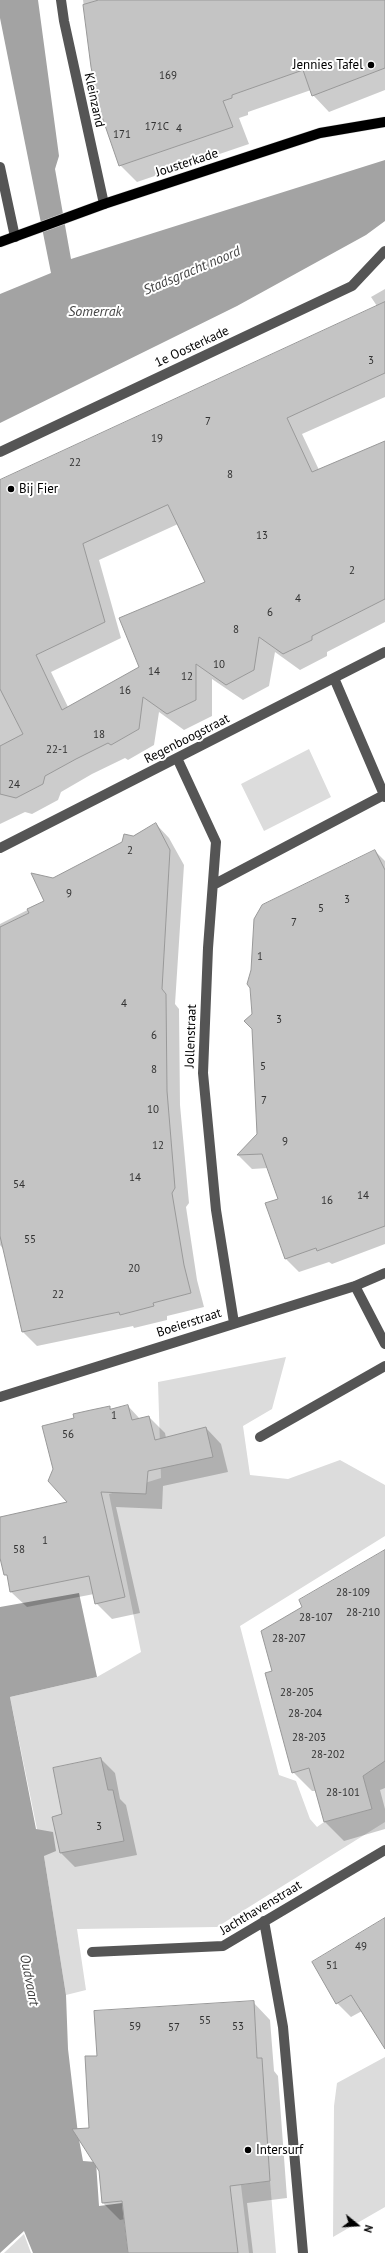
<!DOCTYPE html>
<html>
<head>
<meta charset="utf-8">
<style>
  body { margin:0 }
  #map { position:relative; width:385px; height:2253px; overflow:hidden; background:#fff; font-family:"PT Sans",sans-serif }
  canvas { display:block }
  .north { position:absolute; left:337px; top:2205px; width:40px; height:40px; -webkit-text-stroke:3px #fff; paint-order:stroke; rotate:108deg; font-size:11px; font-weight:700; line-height:16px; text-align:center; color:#000 }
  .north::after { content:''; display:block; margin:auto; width:14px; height:18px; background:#000; clip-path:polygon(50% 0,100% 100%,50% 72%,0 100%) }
</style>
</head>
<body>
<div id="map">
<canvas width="385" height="2253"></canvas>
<div class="north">N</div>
</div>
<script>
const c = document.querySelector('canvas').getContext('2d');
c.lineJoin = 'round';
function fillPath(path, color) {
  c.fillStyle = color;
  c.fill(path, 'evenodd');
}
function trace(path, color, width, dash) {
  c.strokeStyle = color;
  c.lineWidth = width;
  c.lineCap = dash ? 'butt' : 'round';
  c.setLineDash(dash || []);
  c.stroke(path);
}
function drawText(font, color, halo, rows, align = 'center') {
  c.font = font + ' "PT Sans",sans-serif';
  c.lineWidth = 4;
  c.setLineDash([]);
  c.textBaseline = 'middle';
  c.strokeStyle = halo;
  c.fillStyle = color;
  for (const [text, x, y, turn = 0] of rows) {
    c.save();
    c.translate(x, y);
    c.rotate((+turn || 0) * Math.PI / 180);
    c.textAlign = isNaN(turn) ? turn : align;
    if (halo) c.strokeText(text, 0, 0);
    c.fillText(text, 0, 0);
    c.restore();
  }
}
const green = new Path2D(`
  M309 749 331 797 264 831 241 784Z
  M286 1357 272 1409 243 1426 250 1475 288 1479 340 1460 385 1485V1536L240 1626 279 1775 296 1781 310 1819 317 1827 324 1822 372 1809 361 1771 385 1760V1822L217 1927 77 1929 86 1990 66 1995 44 1856 37 1829 10 1697 97 1677 141 1652 109 1494 161 1478 158 1382Z
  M385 2057V2207L333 2237 334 2106 337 2083Z
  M270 2181 276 2253H249L241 2185Z
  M24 2234 31 2253H4L5 2252Z`);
const water = new Path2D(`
  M0 0H38L59 156 55 169 71 259 385 160V221L366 235 237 306 0 423V294L51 273 0 18Z
  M79 1593 97 1677 10 1697 36 1829 53 1832 56 1851 44 1856 66 1995 68 2049 78 2134 83 2161 96 2162 99 2206 122 2203 128 2253H33L24 2231 0 2253V1607Z`);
const shadow = new Path2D(`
  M83 0H385V90L329 112 313 95 311 90 248 112V115L239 118 249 144 137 182 120 165 92 66Z
  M385 289V397L302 434 319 470 385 442V622L327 652V656L300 670 275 652 269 686 243 700 212 679V716L184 730 159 712 154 745 128 760 125 758 92 774 61 792 58 800 32 814 25 812 0 824V481L377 306 371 297ZM178 524 206 583 140 667 68 707 51 672 121 638 99 560Z
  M156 824 169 838 184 865 175 1004 179 1009 180 1105 189 1203 186 1207 197 1280 204 1307 167 1316V1320L134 1328 133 1326 37 1346 23 1332 4 1250 0 1245V924L45 901 53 879Z
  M375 851 385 861V1244L332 1264 329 1262 299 1272 285 1258 279 1200 268 1168 252 1169 238 1155 258 1135 253 1014Z
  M128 1406 140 1419 149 1417 165 1433 166 1438 206 1428 221 1444 228 1472 163 1486 162 1509 116 1507 140 1613 112 1619 96 1603 94 1594 27 1607 11 1592 0 1538V1518L69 1503 75 1419 109 1407 112 1410Z
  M385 1551V1788L380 1790 385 1809V1829L344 1841 325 1822 316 1791H312L293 1772 273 1672 304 1608Z
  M101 1759 115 1773 120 1799 126 1805 137 1855 75 1867 61 1853 53 1817 64 1815Z
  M385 1920V2031L362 2011 351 2017 337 2003Z
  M253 2002 270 2020 274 2071 278 2076 287 2198 247 2203 253 2253H129L125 2219 120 2220 103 2203 100 2171 90 2129 98 2057Z`);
const building = new Path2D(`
  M99 0H385V68L312 96 303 70 232 95V98L223 101 233 127 119 166 100 111 91 67 83 5Z
  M385 302V373L287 418 312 472 385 441V599L312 636V640L283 654 259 637 254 670 226 685 196 664V700L167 714 143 697 139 729 111 745 108 743 76 759 45 776 43 784 16 798 0 794V746L23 734 0 689V480ZM168 505 205 582 119 618 139 667 62 710 36 655 105 622 83 544Z
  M156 823 170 850 162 989 166 994 167 1091 175 1188 172 1193 184 1265 191 1293 153 1303 154 1306 120 1315 119 1312 22 1332 0 1236V927L29 913 27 909 44 901 31 873 53 878 122 842 124 834 133 836Z
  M375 850 385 870V1226L317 1251 316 1248 285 1259 265 1203 278 1199 262 1154 237 1155 257 1134 252 1029 244 1021 252 1014 250 988 247 984 251 970 254 919 262 905Z
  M128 1405 132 1420 149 1416 155 1440 206 1427 213 1457 148 1471 146 1494 101 1492 125 1597 95 1604 89 1576 10 1592 7 1575H4L0 1558V1517L67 1502 48 1481 53 1469 42 1426 74 1418 73 1414 91 1410 110 1406V1409Z
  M385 1550V1761L363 1776 372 1809 324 1822 309 1768 292 1773 265 1673 272 1671 261 1631 302 1607 299 1600Z
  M101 1758 108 1790H113L124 1841 60 1853 52 1817 62 1814 53 1768Z
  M385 1918V2049L351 1995 336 2004 312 1962Z
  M254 2001 257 2058H262L270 2181 230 2186 238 2253H128L122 2201 102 2203 99 2171 72 2129 89 2128 85 2056H97L94 2011Z`);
const minor = new Path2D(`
  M61 0 64 21 104 204
  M0 167 15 237
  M0 452 352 286 385 251
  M334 678 385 797
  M177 758 216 842 208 948 203 1073 216 1210 234 1323
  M0 848 385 652
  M213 885 384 795
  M355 1286 385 1344
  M0 1397 355 1286 385 1273
  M260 1437 385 1366
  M264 1921 283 2027 303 2253
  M92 1952 223 1946 385 1850`);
const major = new Path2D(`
  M0 242 104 204 320 133 385 122`);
const markers = [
  [371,65,4,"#000"],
  [11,489,4,"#000"],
  [248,2150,4,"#000"]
];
const numberNames = [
  ["169",168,76],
  ["171C",157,127],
  ["4",179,129],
  ["171",122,135],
  ["3",371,361],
  ["7",208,422],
  ["19",157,439],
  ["22",75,463],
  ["8",230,475],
  ["13",262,536],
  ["2",352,571],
  ["4",298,599],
  ["6",270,613],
  ["8",236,630],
  ["10",219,665],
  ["14",154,672],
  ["12",187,677],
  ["16",125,691],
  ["18",99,735],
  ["22-1",57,750],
  ["24",14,785],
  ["2",130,851],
  ["9",69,894],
  ["3",347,900],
  ["5",321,909],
  ["7",294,923],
  ["1",260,957],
  ["4",124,1004],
  ["3",279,1020],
  ["6",154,1036],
  ["5",263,1067],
  ["8",154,1070],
  ["7",264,1101],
  ["10",153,1110],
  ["9",285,1142],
  ["12",158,1146],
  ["14",135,1178],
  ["54",19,1185],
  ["14",363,1196],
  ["16",327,1201],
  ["55",30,1240],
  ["20",134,1269],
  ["22",58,1295],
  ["1",114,1416],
  ["56",68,1435],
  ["1",45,1541],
  ["58",19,1550],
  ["28-109",353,1593],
  ["28-210",363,1613],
  ["28-107",316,1618],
  ["28-207",289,1639],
  ["28-205",297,1693],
  ["28-204",305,1714],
  ["28-203",309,1738],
  ["28-202",328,1755],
  ["28-101",343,1793],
  ["3",99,1827],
  ["49",361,1947],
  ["51",332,1966],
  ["55",205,2021],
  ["59",135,2027],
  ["53",238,2027],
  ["57",174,2028]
];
const poiNames = [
  ["Jennies Tafel",363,65,"right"],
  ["Bij Fier",19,489],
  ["Intersurf",256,2150]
];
const streetNames = [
  ["Kleinzand",94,100,78],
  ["Jousterkade",187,163,-18],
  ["1e Oosterkade",192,347,-25],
  ["Regenboogstraat",187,739,-27],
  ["Jollenstraat",191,1036,-88],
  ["Boeierstraat",189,1323,-18],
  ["Jachthavenstraat",261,1908,-31]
];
const waterNames = [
  ["Stadsgracht noord",192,271,-23],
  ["Somerrak",95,312],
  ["Oudvaart",29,1980,79]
];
fillPath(green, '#dcdcdc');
fillPath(water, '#a3a3a3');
fillPath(shadow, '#0003');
fillPath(building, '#c4c4c4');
trace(building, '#999', 1);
trace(major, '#dbdbdb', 11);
trace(minor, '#555', 10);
trace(major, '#000', 10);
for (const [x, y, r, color] of markers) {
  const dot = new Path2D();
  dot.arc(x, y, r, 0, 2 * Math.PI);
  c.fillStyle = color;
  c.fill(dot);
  trace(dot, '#fff', 1.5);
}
drawText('11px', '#313131', null, numberNames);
drawText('13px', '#000', '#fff', poiNames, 'left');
drawText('13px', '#000', '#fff', streetNames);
drawText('italic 14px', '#444', '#fff', waterNames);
</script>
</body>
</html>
